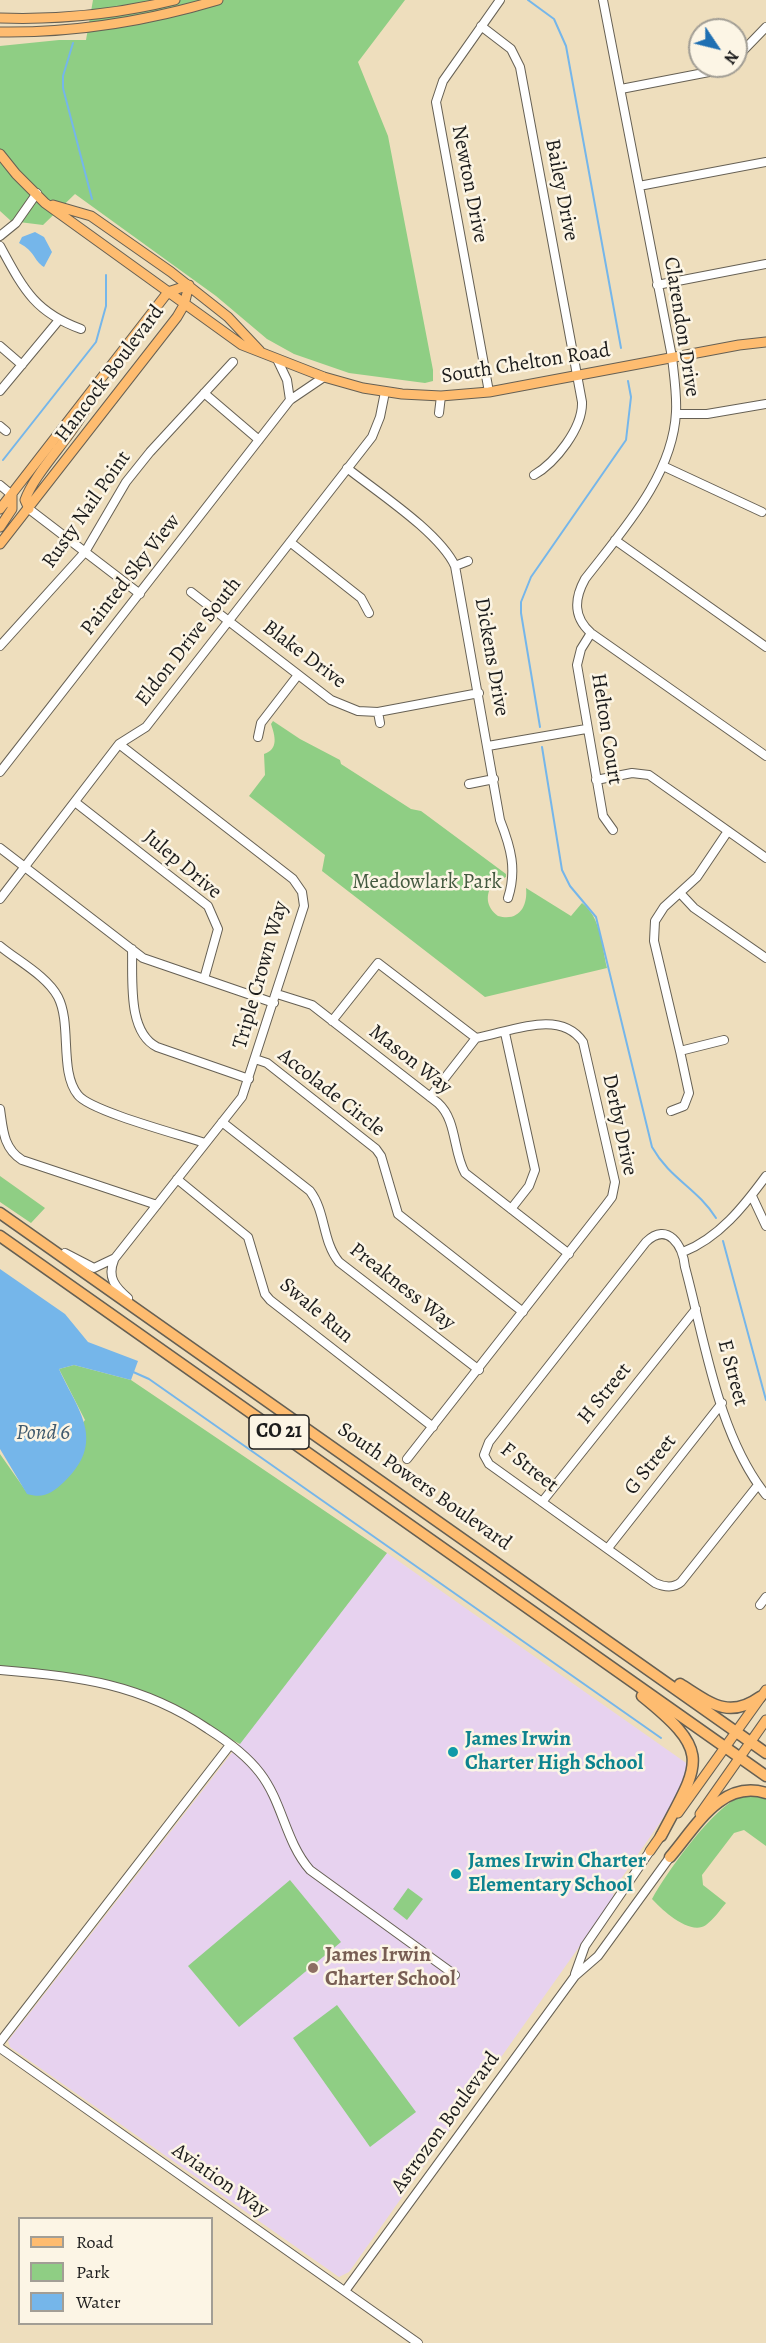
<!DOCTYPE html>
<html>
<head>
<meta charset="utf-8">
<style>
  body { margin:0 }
  #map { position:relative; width:766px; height:2343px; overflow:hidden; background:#eedebd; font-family:Alegreya,serif }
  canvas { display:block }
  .legend { position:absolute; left:18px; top:2217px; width:195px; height:108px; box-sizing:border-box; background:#fcf5e5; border:2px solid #a29e95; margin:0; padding:8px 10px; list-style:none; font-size:18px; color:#1c1c1c }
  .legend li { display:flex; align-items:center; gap:12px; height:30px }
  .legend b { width:30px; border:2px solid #a29e95 }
  .north { position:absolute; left:688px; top:18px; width:60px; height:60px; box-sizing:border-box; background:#fcf5e5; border:2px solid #a29e95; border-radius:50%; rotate:125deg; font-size:16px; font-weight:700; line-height:24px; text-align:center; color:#1c1c1c }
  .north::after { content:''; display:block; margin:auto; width:21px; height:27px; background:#1f6fb2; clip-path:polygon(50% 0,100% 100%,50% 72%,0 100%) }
</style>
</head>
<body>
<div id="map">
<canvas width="766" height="2343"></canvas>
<ul class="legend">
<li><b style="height:8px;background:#febc70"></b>Road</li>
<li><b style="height:16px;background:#8fce84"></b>Park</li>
<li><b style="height:16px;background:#75b6ea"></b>Water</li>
</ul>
<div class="north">N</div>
</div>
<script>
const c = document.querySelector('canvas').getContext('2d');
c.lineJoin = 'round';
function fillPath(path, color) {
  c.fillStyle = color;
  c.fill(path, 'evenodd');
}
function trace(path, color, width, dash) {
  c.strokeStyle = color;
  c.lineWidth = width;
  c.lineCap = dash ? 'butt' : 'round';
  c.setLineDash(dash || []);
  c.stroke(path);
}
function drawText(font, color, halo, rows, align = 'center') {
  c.font = font + ' Alegreya,serif';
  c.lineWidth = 5;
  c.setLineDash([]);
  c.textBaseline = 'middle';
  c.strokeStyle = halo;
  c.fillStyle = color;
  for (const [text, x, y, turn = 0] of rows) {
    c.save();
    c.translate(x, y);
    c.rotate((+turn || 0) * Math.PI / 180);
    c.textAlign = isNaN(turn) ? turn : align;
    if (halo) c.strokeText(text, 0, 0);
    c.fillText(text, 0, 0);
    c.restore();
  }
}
const built = new Path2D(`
  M387 1553 689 1765 677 1798 614 1889 613 1899 349 2272 339 2277 10 2047 8 2041Z`);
const green = new Path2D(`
  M93 0H405L358 62 388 136 433 370V381L425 383 349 373 294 354 267 339 216 296 75 194 43 225 11 221 0 211V46L59 40H86Z
  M273 721 300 739 340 760 341 764 411 809 421 811 506 874V877L493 883C485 895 486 907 498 916 519 922 528 906 526 888L571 916 582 903C601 917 602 947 607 968L485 997 322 871 325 855 249 796 265 775 264 754C279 749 275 736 271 724Z
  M0 1176 45 1208 31 1223 0 1202Z
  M74 1365 131 1380 387 1553 240 1744 140 1693 0 1667V1454L28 1494 85 1420 59 1369Z
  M752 1795 766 1799V1846L744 1830 734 1833 702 1875 703 1885 726 1903C720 1910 714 1919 706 1925 690 1936 662 1910 652 1899 667 1872 708 1815 734 1800 739 1797 746 1796 752 1795Z
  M290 1880 341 1942 239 2027 188 1966Z
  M408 1888 423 1899 407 1920 393 1909Z
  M337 2005 416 2112 370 2147 293 2038Z`);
const water = new Path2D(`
  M35 232 44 237 52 252 44 267C33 260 36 252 19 243L22 237Z
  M0 1269 65 1314 88 1342 138 1361 131 1380 74 1365 59 1369C78 1411 107 1441 64 1482 52 1493 44 1499 27 1494L0 1449Z`);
const stream = new Path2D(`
  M528 0 554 19 566 46 621 348
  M73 43 63 76V88L92 199
  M3 460 96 342 106 306V275
  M540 727 521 613V602L531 577 626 440 631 397 628 381
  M542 747 562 870 570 886 596 917 652 1147C670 1179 697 1188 716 1218
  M723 1241 766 1400
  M131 1371 149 1379 661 1738`);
const minor = new Path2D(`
  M603 0 672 357C674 376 677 394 676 412 673 476 622 531 585 579 574 599 573 617 591 633L766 756
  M481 26 511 49 520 67 582 402C583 428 555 463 534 475
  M736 58 766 27
  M621 89 709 72 722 66
  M639 186 766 162
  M0 236 16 223 37 193
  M0 246C23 288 34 312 81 329
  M657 285 766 264
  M0 346 22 365
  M277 359 287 380 290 400
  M0 391 59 320
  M489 392 436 102 443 81 500 0
  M204 393 259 440
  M439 413 441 396
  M676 414H707L766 404
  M0 426 6 431
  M663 466 762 512
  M347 468C377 492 439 532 455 566L500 820C511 848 517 870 508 898
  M0 485 12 495
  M29 509 140 594
  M615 540 766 647
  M290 542 361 598 369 613
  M455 566 468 561
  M191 592 331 700 358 711 378 712 479 693
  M591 633 581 649 577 665 603 816 613 830
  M0 646 85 552 126 482 150 452 233 362
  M378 712 380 723
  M258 737 261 723 298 675
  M488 746 586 729
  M0 772 290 400 324 377
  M596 780 632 773 649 775 766 858
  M469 784 494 779
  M75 802 208 906 218 929 204 979
  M0 848 143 958 274 1003
  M680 893 694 908 766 958
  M0 899 119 744 146 727 372 437 380 417 385 392
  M0 946C18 961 47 976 58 997 72 1024 59 1072 78 1095 90 1111 181 1135 205 1143
  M132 949C133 979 127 1032 157 1047L249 1079
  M277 994 312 1005 438 1103C457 1120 453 1152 465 1173L569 1254
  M332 1021 378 963 476 1038C510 1032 560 1008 583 1042L615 1182 612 1197 606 1205 407 1459
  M505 1033 535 1170 529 1186 511 1209
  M680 1051 654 941 655 921 664 907 697 877 728 831
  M255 1059 267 1063 376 1149 381 1156 398 1214 523 1312
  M430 1097 476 1038
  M0 1109C3 1129 3 1148 22 1160L157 1205
  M671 1111 684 1106 689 1093 680 1051 724 1040
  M222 1122 310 1191C326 1212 322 1241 339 1262L479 1370
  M177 1179 248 1237 265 1294 270 1300 433 1427
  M752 1196 766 1226
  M683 1252C719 1238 744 1206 766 1176
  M65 1253 94 1268 115 1258 242 1097 304 906 302 892 293 879 119 744
  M114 1260C107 1277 115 1287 128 1298
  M758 1485 681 1582C673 1589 664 1587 655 1583L489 1464 484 1455 489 1442 646 1242C668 1221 683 1246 685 1267 705 1341 718 1435 766 1495
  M542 1502 696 1309
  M608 1548 722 1403
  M760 1605 766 1597
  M0 1670C78 1676 142 1684 208 1729 227 1741 247 1756 260 1773 283 1803 285 1841 310 1870L455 1975
  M575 1974 585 1946 650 1851
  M0 2042 230 1745
  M0 2048 418 2343
  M345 2291 575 1976 598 1956 670 1857`);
const major = new Path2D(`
  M0 18C58 20 118 14 175 0
  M0 32C74 33 148 21 218 0
  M0 154 16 174 45 203 242 345 324 377 363 388 402 394 441 396 489 392 739 345 766 342
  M53 205 91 216 171 272 228 317 260 351
  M0 509 168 292 189 285
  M29 509 25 500C34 474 70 438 85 410
  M0 527 12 509V495
  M0 544 177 317 184 305 189 285
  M678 1813 766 1690
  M700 1814 766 1720
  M650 1851 664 1831`);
const highway = new Path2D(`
  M0 1213 766 1753
  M0 1236 766 1776
  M680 1684C709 1702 728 1720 760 1697
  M642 1696C713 1753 700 1762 661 1836
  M670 1857C695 1828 721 1779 766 1793`);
const markers = [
  [453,1752,6,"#0f9aa8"],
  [456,1874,6,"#0f9aa8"],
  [313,1968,6,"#8d6e63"]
];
const shields = [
  [279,1432,60]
];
const shieldNames = [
  ["CO 21",279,1432]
];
const streetNames = [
  ["Newton Drive",469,184,79],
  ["Bailey Drive",561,190,79],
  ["Clarendon Drive",681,327,81],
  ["South Chelton Road",526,364,-9],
  ["Hancock Boulevard",110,374,-53],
  ["Rusty Nail Point",87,510,-55],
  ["Painted Sky View",131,575,-52],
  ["Eldon Drive South",189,642,-52],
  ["Blake Drive",304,655,37],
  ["Dickens Drive",491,657,80],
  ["Helton Court",606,729,81],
  ["Julep Drive",182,865,40],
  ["Triple Crown Way",261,975,-74],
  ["Mason Way",410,1060,38],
  ["Accolade Circle",331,1093,38],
  ["Derby Drive",619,1125,78],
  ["Preakness Way",402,1287,38],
  ["Swale Run",316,1311,40],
  ["E Street",732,1373,75],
  ["H Street",605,1394,-51],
  ["G Street",651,1465,-52],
  ["F Street",529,1468,38],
  ["South Powers Boulevard",424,1487,35],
  ["Astrozon Boulevard",446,2123,-54],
  ["Aviation Way",220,2181,35]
];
const parkNames = [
  ["Meadowlark Park",427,883]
];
const cultureNames = [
  ["James Irwin",465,1740],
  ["Charter High School",465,1764],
  ["James Irwin Charter",468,1862],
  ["Elementary School",468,1886]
];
const educationNames = [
  ["James Irwin",325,1956],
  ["Charter School",325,1980]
];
const waterNames = [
  ["Pond 6",43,1434]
];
fillPath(built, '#e7d2ef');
fillPath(green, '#8fce84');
fillPath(water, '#75b6ea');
trace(stream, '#75b6ea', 2);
trace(minor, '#666054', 10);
trace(major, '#666054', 11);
trace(highway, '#666054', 13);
trace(minor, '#fff', 8);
trace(major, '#febc70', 9);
trace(highway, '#febc70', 10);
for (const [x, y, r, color] of markers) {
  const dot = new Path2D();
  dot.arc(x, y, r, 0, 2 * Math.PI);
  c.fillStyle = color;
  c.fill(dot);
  trace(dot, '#fcf5e5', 2);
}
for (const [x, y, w] of shields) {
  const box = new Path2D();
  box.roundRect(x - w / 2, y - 17, w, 34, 4.5);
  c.fillStyle = '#fcf5e5';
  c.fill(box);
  trace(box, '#1c1c1c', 1.5);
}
drawText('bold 20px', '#1c1c1c', null, shieldNames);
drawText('21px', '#1c1c1c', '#fcf5e5', streetNames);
drawText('21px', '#445a40', '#fcf5e5', parkNames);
drawText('bold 21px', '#0d838f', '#fcf5e5', cultureNames, 'left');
drawText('bold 21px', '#785e54', '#fcf5e5', educationNames, 'left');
drawText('italic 22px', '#405a6e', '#fcf5e5', waterNames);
</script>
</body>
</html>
